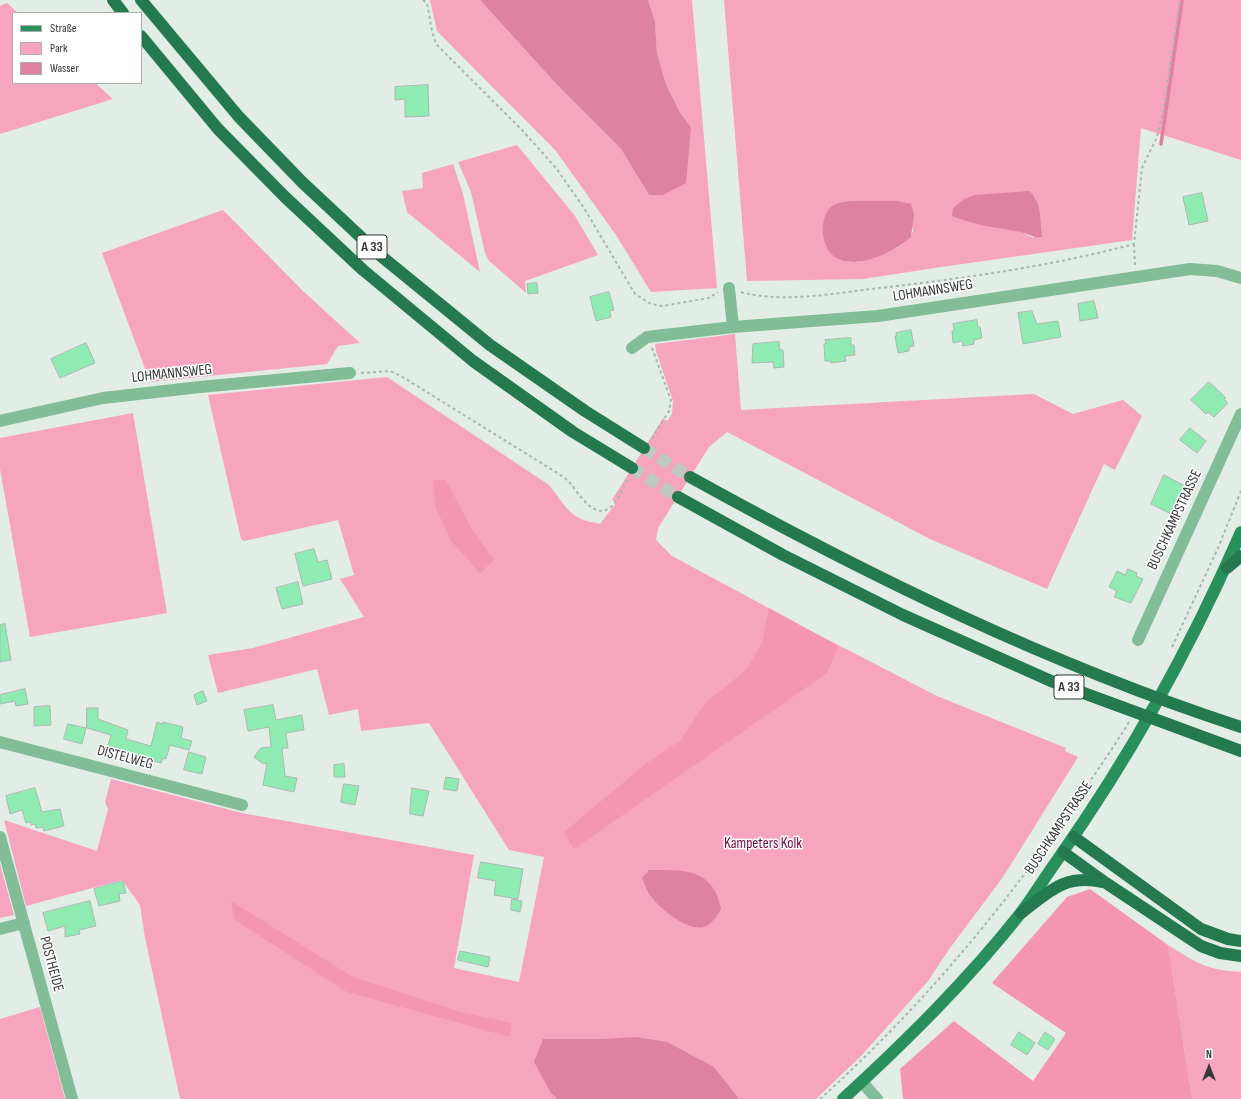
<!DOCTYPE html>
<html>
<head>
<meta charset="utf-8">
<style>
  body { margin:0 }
  #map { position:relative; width:1241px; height:1099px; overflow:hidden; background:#e2ede6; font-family:"Sofia Sans Condensed",sans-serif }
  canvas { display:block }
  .legend { position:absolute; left:12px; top:12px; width:130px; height:72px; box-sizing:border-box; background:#fff; border:1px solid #adafae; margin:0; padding:5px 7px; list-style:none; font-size:12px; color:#333735 }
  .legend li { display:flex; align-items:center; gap:8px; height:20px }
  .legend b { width:20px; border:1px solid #adafae }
  .north { position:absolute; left:1189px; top:1047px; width:40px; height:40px; -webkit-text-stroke:3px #fff; paint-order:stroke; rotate:0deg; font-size:11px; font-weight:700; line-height:16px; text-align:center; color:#333735 }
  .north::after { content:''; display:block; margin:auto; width:14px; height:18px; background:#333735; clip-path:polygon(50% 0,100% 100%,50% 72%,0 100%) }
</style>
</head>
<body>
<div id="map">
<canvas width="1241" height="1099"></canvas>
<ul class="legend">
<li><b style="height:5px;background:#298f5b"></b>Straße</li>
<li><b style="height:11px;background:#f7a4be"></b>Park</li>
<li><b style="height:11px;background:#df82a1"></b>Wasser</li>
</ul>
<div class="north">N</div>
</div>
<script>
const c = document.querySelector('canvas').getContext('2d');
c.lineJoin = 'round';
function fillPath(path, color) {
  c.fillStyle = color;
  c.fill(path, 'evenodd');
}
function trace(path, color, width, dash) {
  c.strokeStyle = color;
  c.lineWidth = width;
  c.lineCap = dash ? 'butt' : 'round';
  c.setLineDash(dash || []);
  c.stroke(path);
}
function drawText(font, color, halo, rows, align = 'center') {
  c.font = font + ' "Sofia Sans Condensed",sans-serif';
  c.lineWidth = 3;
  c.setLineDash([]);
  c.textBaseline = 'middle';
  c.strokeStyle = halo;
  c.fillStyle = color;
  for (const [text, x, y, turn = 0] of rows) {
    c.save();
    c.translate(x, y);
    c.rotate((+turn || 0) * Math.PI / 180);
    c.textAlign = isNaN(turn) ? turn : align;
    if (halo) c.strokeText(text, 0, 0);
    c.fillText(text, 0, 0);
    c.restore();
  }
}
const green = new Path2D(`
  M430 0H480L558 86 621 149 649 195H663L691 127 681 114 666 84 657 53 655 21 648 0H692L717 288 651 292 616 235 556 151 437 31Z
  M724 0H1241V160L1141 128 1132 240 941 267 863 279 747 281ZM1035 196 1039 217 1033 238 1024 233ZM850 201H897C900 207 914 225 913 231 908 248 870 261 854 262 847 263 840 259 834 256L837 204Z
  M7 3 18 13H13V83H95L113 99 0 134V6Z
  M517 145 575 216 598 255 525 281 526 293 495 266 489 261 485 253 471 192 458 162Z
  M453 164 463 194 480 272 407 212 402 191 423 188 422 173Z
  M223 210 303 291 360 343 338 346 327 364 150 382 102 253Z
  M735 334 741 410 1034 394 1073 414 1123 400 1142 416 1115 470 1104 464 1047 589 930 539 727 432 709 447 658 528 656 540 672 556 815 633 937 696 1066 748 1065 751 1078 757 1003 877 950 948 928 981 862 1055 816 1099H180L145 938 140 905 122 880 26 906 4 820 97 851 108 809 105 802 111 779 242 813 474 855 454 968 519 982 544 857 509 850 429 723 361 731 358 709 329 715 317 669 218 693 208 655 253 648 364 617 340 579 354 575 338 520 244 541 241 539 208 395 387 377 549 485C559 497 567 513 581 519 587 522 594 522 600 524L616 503 612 500 663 418 667 421 672 414 673 401 656 351 655 344Z
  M133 413 167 613 30 637 0 469V438Z
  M0 864 14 915 0 918Z
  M1168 945C1197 963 1206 970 1241 972V1099H1192Z
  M40 1007 65 1099H0V1019Z`);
const forest = new Path2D(`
  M433 480H446L471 528 494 560 480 573 451 541 436 508Z
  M769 608 838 646 827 673 574 849 564 832 648 762 681 740 705 703 746 670 762 643Z
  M1090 889 1168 945 1192 1099H903L900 1069 954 1021 1033 1081 1066 1033 992 983 1067 897Z
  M231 901 353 977 464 1013 512 1023 510 1037 347 992 235 920Z`);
const water = new Path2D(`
  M480 0H648L655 21 657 53 666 84 681 114 691 127 686 183 663 195H649L621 149 558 86Z
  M1029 191C1042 201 1040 222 1042 237 1033 238 1029 234 1021 232 998 228 974 225 952 216L953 208 964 199 975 195Z
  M850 201H897L911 204 914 214 911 237C888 258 829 282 823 234 822 226 824 214 830 208 834 203 844 202 850 201Z
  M649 870C685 870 713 868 721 909 717 916 712 924 704 927 687 932 656 906 648 892 646 888 644 882 642 878Z
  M636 1037 667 1042 714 1067 739 1099H557L551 1093 534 1062 543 1039H603Z`);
const stream = new Path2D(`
  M1161 144 1182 0`);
const building = new Path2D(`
  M428 85 429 116 405 117V99L395 100V87Z
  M1202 193 1208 221 1189 225 1183 197Z
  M537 283 538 293 528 294 527 284Z
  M609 292 614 310 610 311 611 317 596 321 590 297Z
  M1094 301 1098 318 1080 321 1078 304Z
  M1032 311 1037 324 1058 321 1061 337 1023 344 1018 313Z
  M977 320 978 327H980L982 338 974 340V344L969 345 963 346 962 341 953 343 952 331H954L953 324Z
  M911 330 914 346 909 347V351L898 353 895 336H897L896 333Z
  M851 338V345H854L855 355 845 356 846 361 831 363V361H825L824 344H826L825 340Z
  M779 342 780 350H783L784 367 774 368 773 362 752 363 753 344Z
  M86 343 95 363 60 378 51 359Z
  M1209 382 1226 398 1224 399 1228 403 1214 417 1208 412 1206 414 1191 400Z
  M1190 428 1206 441 1197 453 1180 440Z
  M1164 475 1187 487 1173 515 1151 504Z
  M314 549 318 562 327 560 332 579 303 586 295 554Z
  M1128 569 1137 573 1136 576 1143 579 1131 603 1114 597 1117 591 1109 587 1117 571 1125 575Z
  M298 582 303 604 282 609 276 588Z
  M5 624 11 660 0 662V625Z
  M25 689 28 704 16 706 15 701 0 704V695Z
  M203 691 207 701 197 705 194 695Z
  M273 705 276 720 302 715 304 730 286 733 288 748H282L285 776 297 778 294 792 263 785 267 763 263 764 254 757 261 748 271 747 269 727 248 731 244 710Z
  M50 706 51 725 34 726V707Z
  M87 708H98V719L128 730 126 739 151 746 157 722 163 724V722L183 727 181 738 192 741 189 750 170 745 166 759 163 758 161 763 107 749 111 735 87 728Z
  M68 724 86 728 82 744 64 739Z
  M189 752 206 757 202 774 184 770Z
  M344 764 345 777H334V765Z
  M446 777 459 779 457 791 444 789Z
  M344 784 359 786 355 805 341 802Z
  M35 788 42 812 60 809 64 826 44 831 43 827 36 828 35 824 31 825V822L26 823 22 810 10 814 6 796Z
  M412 788 429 791 423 816 410 814Z
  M481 862 523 869 518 899 494 895 496 881 478 878Z
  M123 881 126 893 119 894 120 901 99 906 94 889Z
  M512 899 522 901 520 912 511 910Z
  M90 901 96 926 79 930 80 934 65 937V926L48 931 43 913Z
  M460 951 490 957 488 967 458 960Z
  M1019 1032 1035 1043 1027 1055 1011 1045Z
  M1045 1032 1055 1039 1048 1050 1038 1044Z`);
const highwayTunnel = new Path2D(`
  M644 448 690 477
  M632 468 678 497`);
const path = new Path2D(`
  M423 0 427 3 432 31 436 44 522 130 556 168 584 208 635 294 651 304 662 306 709 298 718 292
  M1134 244 1135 265
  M741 292C781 303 830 294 871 289 959 279 1048 267 1134 244L1142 168 1157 137 1163 113 1180 0
  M652 348 671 400 669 411 652 439
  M361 373 390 371 401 376 559 474C563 477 568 480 571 484 579 494 595 522 612 506 619 499 623 487 628 479
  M1172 647 1218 548 1241 491
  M820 1099C920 1009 1007 905 1082 793 1098 769 1114 747 1129 722`);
const minor = new Path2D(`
  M729 288 733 327
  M632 348 647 337 733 327 878 316 1190 269 1217 271 1241 278
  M0 421 103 398 200 387 350 373
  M1138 640 1241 414
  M0 742 242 805
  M0 837 72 1099
  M0 929 24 923
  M862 1082 877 1099`);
const major = new Path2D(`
  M843 1099C906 1041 967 981 1020 914 1033 897 1045 877 1058 859 1130 757 1191 647 1241 532`);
const highway = new Path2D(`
  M113 0 123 13
  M141 0 239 117 302 182 381 256 490 345 585 411 644 448
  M141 36 218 129 285 197 363 270 473 361 573 432 632 468
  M690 477C867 575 1048 664 1241 727
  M678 497 783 555 903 615 1051 681 1241 751
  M1227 568 1241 556
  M1074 837 1201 929 1228 939 1241 941
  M1063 852 1106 883 1201 946 1220 953 1241 956
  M1021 913C1050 891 1064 874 1103 882`);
const shields = [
  [372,247,30],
  [1069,687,30]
];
const shieldNames = [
  ["A 33",372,247],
  ["A 33",1069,687]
];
const streetNames = [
  ["LOHMANNSWEG",933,291,-9],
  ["LOHMANNSWEG",172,374,-6],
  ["BUSCHKAMPSTRASSE",1175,520,-65],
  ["DISTELWEG",125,758,15],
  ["BUSCHKAMPSTRASSE",1059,828,-56],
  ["POSTHEIDE",51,964,75]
];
const parkNames = [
  ["Kampeters Kolk",763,844]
];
fillPath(green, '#f7a4be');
fillPath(forest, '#f595b4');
fillPath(water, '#df82a1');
trace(stream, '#df82a1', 3.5);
fillPath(building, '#8eecb3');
trace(building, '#adb7b0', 1);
trace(highwayTunnel, '#bfc9c3', 12, [12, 6]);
trace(path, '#abb4ae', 2, [3, 3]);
trace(minor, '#82bd98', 12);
trace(major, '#298f5b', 12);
trace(highway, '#247a4e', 12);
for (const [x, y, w] of shields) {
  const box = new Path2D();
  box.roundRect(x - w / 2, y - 12, w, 24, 3);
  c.fillStyle = '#fff';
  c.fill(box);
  trace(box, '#333735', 1);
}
drawText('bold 14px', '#333735', null, shieldNames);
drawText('15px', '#333735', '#fff', streetNames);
drawText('15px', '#7b0741', '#fff', parkNames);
</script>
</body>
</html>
